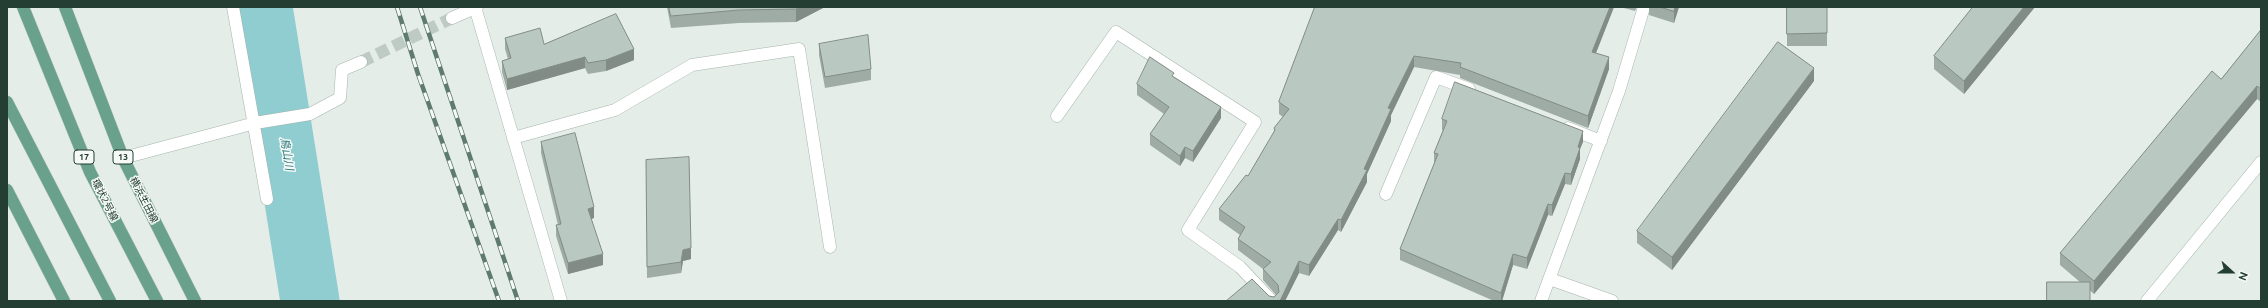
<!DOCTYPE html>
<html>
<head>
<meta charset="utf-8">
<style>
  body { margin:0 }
  #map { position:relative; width:2268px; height:308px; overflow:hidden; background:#e4ede8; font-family:Ubuntu,sans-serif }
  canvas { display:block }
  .frame { position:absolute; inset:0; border:8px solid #243e34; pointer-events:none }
  .north { position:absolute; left:2212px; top:252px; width:40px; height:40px; -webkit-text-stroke:3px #f5faf7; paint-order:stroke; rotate:111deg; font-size:11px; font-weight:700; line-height:16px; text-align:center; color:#243e34 }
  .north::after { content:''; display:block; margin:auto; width:14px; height:18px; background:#243e34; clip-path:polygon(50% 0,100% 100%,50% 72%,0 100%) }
</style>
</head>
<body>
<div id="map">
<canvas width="2268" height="308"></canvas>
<div class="frame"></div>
<div class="north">N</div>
</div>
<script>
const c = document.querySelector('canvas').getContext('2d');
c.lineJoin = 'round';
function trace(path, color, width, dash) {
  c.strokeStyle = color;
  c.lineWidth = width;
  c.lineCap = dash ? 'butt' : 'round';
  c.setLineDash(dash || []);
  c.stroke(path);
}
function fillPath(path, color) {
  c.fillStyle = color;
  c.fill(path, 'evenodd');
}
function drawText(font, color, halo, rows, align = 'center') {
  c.font = font + ' Ubuntu,"Noto Sans JP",sans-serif';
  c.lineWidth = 3;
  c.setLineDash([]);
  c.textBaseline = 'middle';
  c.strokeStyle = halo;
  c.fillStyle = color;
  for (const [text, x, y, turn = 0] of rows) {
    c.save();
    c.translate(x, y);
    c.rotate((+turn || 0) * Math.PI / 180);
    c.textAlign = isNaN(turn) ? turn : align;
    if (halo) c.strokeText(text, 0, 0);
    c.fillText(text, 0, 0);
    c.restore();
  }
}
const river = new Path2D(`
  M263 7 310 301`);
const minorTunnel = new Path2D(`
  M361 62 452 18`);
const minor = new Path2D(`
  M233 7 267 199
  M475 7 561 301
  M452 18 477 7
  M1057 116 1116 32 1255 122 1188 230 1240 267 1272 301
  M1568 128 1601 141
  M513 138 615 110 692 65 799 49 830 247
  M123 158 255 123 310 114 340 98 342 70 361 62
  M1386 194 1436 77 1469 89
  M1550 279 1612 301
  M1541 301 1619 91 1644 7
  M2147 301 2261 162`);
const primary = new Path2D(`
  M23 7 90 172 157 301
  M65 7 123 158 195 301
  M7 102 110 301
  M7 190 64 301`);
const rail = new Path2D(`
  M397 7 418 74 499 301
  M420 7 518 301`);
const wall = new Path2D(`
  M667 7H825L796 22 739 23 671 28Z
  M1315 7H1614L1596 53 1609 69 1588 128 1460 78V75L1414 67 1391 115V121L1367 174V182L1341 232 1338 230 1309 276 1299 273 1285 301H1226L1269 296 1274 297 1276 295 1263 280V269L1238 250V239L1240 235 1219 220V209L1248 176 1274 133V128L1283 117 1279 114V102Z
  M1620 7H1637L1635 11Z
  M1649 7H1679L1674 23 1649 15Z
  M1787 7H1827V46H1787Z
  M1973 7H2035L1964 94 1934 69V56Z
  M2261 30V102L2257 99 2094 294 2060 265V253L2221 79Z
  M505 38 544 44 634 60 606 71 588 74 585 68 507 90 502 72V61L508 59 505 49Z
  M819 44 871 69V80L825 88 819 55Z
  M1174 77 1221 118 1193 162 1185 158 1180 166 1150 145V134L1164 114 1137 95V84Z
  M1814 81 1672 270 1637 243V231Z
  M1442 119 1583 142 1580 149V159L1571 185 1565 184 1552 216 1548 215 1527 269 1513 265 1502 301H1494L1400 260V249L1434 164V153L1443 130H1442Z
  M541 142 594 218 591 219 603 265 568 274 556 236V225H558L541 153Z
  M646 160 691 259 683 261 681 273 647 278Z`);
const shadedWall = new Path2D(`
  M801 7H825L796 22V9Z
  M1610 7H1614L1592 63V52Z
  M1675 7H1679L1674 23V11Z
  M2024 7H2035L1964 94V81Z
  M634 49V60L606 71V60Z
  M1414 56V67L1391 115V121L1367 174V182L1341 232V220L1364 169 1388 108Z
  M585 57V68L507 90V79Z
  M1609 57V69L1588 128V116Z
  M1814 68V81L1672 270V257Z
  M2257 86V99L2094 294V281Z
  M1221 107V118L1193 162V151Z
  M1583 131V142L1580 149V159L1571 185V174L1578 147Z
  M1185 147V158L1180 166V156Z
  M1565 173V184L1552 216V205Z
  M1548 204V215L1527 269V258Z
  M594 207V218L588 220V209Z
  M1338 219V230L1309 276V265Z
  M691 248V259L683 261 681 273V262L683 250Z
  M603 254V265L568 274V263Z
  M1513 254V265L1502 301H1501V293Z
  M1299 261V273L1285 301H1280Z`);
const building = new Path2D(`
  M669 7H801L796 9 739 10 671 16Z
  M1315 7H1610L1592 52 1609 57 1588 116 1460 67 1461 63 1414 56 1388 108 1391 109 1364 169 1367 170 1341 220 1338 219 1309 265 1299 261 1280 301H1226L1252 279 1269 296 1274 297 1279 292 1278 285 1263 269 1271 262 1238 239 1245 227 1219 209 1246 175 1248 176 1275 130 1274 128 1289 109 1279 102Z
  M1660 7H1675L1674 11Z
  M1787 7H1827V33L1787 34Z
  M1973 7H2024L1964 81 1934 56Z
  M616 14 634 49 606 60 588 63 585 57 507 79 502 61 511 58 505 38 540 28 544 44Z
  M2261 30V89L2257 86 2094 281 2060 253 2212 71 2221 79Z
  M868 35 871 69 825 77 819 44Z
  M1778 42 1814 68 1672 257 1637 231Z
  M1150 57 1174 73 1172 76 1221 107 1193 151 1185 147 1180 156 1150 134 1169 107 1137 84Z
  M1455 82 1583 131 1578 147 1580 148 1571 174 1565 173 1552 205 1548 204 1527 258 1513 254 1501 293 1400 249 1438 154 1434 153 1447 121 1442 119Z
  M575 133 594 207 588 209 603 254 568 263 556 225 561 224 541 142Z
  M689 157 691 248 683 250 681 262 647 267 646 160Z
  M2047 282H2090V301H2047Z`);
const shields = [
  [84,157,20],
  [123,157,20]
];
const shieldNames = [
  ["17",84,157],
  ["13",123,157]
];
const streetNames = [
  ["環状2号線",105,200,63],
  ["横浜生田線",144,200,63]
];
const waterNames = [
  ["鳥山川",287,154,81]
];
trace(river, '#8fcdd0', 59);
trace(minorTunnel, '#becac4', 12, [12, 6]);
trace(minor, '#a7b5ae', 13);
trace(primary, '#c2c9c6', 13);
trace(minor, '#fff', 12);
trace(primary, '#6aa18d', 12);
trace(rail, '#5f7a6f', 4.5);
trace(rail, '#f5faf7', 3, [9]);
fillPath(wall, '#9faca6');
fillPath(shadedWall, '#828c87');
fillPath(building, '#b9c8c1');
trace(building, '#828c87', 1);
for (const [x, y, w] of shields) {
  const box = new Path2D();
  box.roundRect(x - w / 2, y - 7, w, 14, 3);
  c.fillStyle = '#f5faf7';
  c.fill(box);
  trace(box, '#243e34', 1);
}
drawText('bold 9px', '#243e34', null, shieldNames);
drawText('10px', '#243e34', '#f5faf7', streetNames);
drawText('italic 11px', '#207378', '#f5faf7', waterNames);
</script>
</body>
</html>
